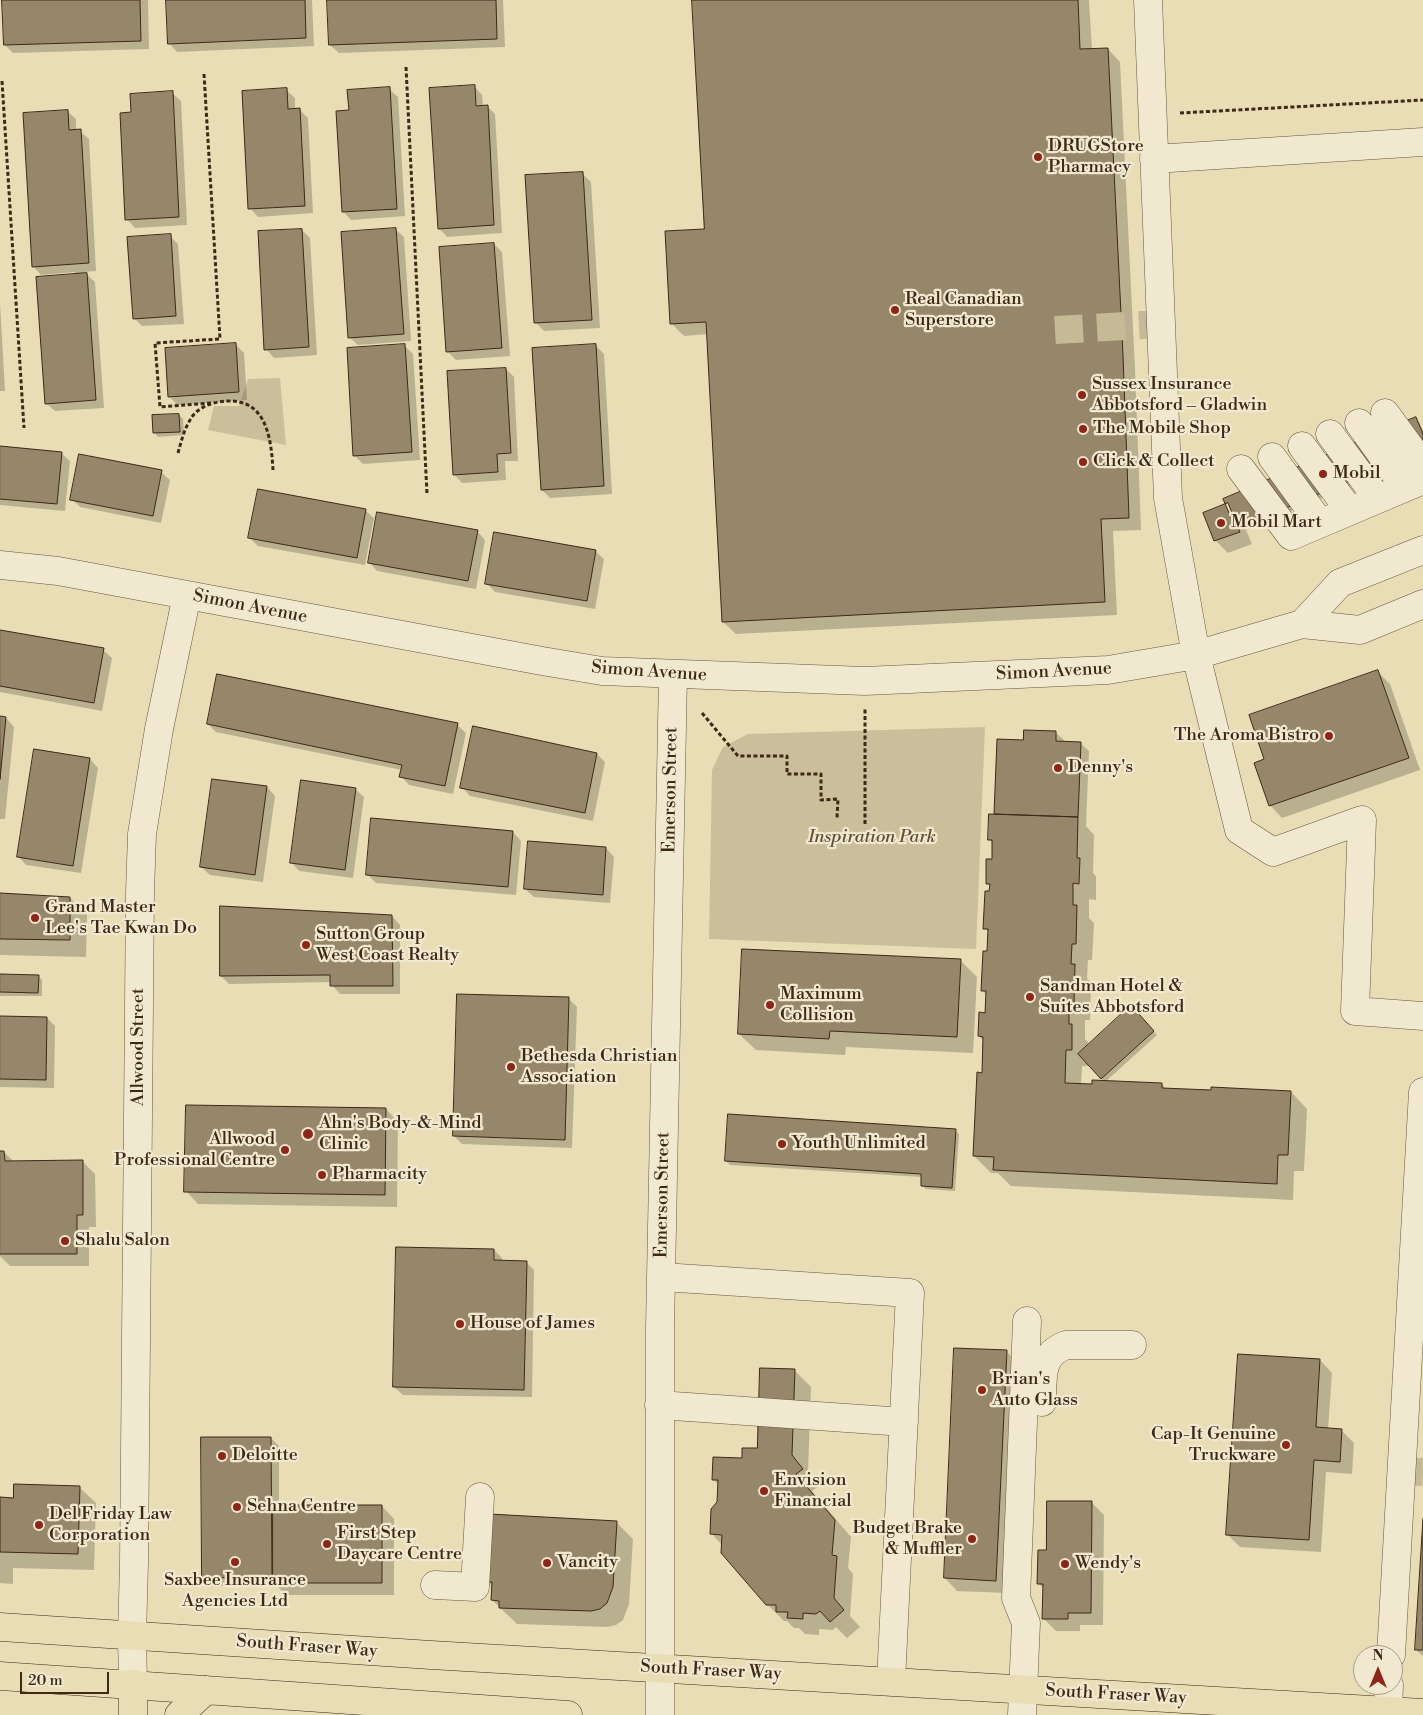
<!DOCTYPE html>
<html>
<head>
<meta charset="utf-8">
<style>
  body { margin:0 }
  #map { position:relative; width:1423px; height:1715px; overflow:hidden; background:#e8ddb5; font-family:"Libre Bodoni",serif }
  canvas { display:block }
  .north { position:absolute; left:1353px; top:1645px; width:50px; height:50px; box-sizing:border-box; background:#f0e9cf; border:1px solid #a99c86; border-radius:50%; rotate:0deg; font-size:14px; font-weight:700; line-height:20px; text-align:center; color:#3e2818 }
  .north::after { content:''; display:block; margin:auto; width:18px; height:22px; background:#8f2418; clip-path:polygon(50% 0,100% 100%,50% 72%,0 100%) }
  .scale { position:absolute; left:20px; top:1672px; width:89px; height:22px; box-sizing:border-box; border:2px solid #3e2818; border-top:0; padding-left:6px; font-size:15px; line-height:18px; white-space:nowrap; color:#3e2818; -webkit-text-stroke:4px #f0e9cf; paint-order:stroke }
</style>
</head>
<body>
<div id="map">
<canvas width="1423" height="1715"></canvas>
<div class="north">N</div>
<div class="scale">20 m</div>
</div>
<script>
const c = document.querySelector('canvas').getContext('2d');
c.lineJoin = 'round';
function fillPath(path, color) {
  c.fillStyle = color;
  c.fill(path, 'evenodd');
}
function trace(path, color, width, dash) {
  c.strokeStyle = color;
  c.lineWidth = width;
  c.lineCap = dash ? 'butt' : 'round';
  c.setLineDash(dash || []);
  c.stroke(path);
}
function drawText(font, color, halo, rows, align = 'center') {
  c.font = font + ' "Libre Bodoni",serif';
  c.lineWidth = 4.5;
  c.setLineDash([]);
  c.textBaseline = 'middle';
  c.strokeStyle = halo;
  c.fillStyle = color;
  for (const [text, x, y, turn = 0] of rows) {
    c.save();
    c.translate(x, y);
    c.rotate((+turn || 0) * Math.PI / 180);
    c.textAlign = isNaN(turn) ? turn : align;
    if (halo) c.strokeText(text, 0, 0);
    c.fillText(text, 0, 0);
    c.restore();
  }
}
const green = new Path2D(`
  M280 378 286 445 208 430 214 406H239L248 379Z
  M985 727 976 949 709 939 712 770 723 747 748 734Z`);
const shadow = new Path2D(`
  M4 0H148L149 49 13 53 5 45Z
  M167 0H312L314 46 177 52 169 43Z
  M329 0H503L505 47 339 53 330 45Z
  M693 0H1089L1092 50 1108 49 1120 62 1135 369 1141 530 1113 531 1117 615 736 634 723 622 708 334 684 336 671 323 705 230Z
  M474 86 482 95 483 106H487L495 114 502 233 447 237 439 228Z
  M389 89 398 97 405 216 351 220 343 211 350 111Z
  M286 90 295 98V110L299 109 308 118 313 213 258 217 250 208Z
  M172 93 181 101 187 225 135 228 127 219 132 113Z
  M67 111 76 119V131H80L89 139 96 271 84 272 95 282 104 408 55 411 46 403 75 272 41 275 33 266Z
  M582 173 591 182 600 328 544 331 536 323Z
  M395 229 404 237 411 341 358 345 349 337Z
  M302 230 310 238 317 355 274 358 266 349Z
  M170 236 178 244 184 324 142 326 134 318Z
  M494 244 502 252 510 356 456 360 448 352Z
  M0 302 5 391H0Z
  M236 345 244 353 247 400 177 405 169 396Z
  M405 346 413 354 420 460 363 464 355 456Z
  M596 346 604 354 612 494 550 498 542 490Z
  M506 369 514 377 518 461H505L506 480 462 483 454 474Z
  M179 415 183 419 184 435 158 437 155 433Z
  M1416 419 1419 422 1423 431V455L1246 530 1252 544 1228 553 1215 540Z
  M0 447 61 453 70 461 65 511 0 505Z
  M161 472 170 480 161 523 80 507 72 499Z
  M365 510 374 518 365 565 258 546 250 538Z
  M477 531 485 540 476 589 377 571 369 562Z
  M595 551 604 559 595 609 495 592 487 584Z
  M0 631 103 650 112 658 102 711 0 692Z
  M1378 672 1390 684 1420 770 1282 818 1270 805 1266 760Z
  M0 718H6L14 727 5 819H0Z
  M208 724 457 725 466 733 453 794 409 785 401 776 402 770 216 732Z
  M1055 732 1064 740V743H1080L1089 751 1086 826 1094 835 1093 873 1096 876V900L1089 899V918L1094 923 1092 960H1088L1087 979 1091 982 1090 1020H1085V1039L1088 1042V1046L1131 1007 1157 1035 1105 1082 1088 1063V1066H1082L1081 1085 1162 1084 1166 1089 1291 1092 1307 1109 1304 1171H1294L1293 1200 1011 1186 998 1173H991L974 1156 983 1074 984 1041 979 1036 986 1014 987 995 982 990 989 953 990 933 985 928 991 892V887L987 883 993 861V844L989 839 997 815 995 813 1024 741Z
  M597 754 605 762 593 821 470 796 462 787Z
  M90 759 98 768 81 873 26 865 18 856Z
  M267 787 275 796 263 882 210 875 201 867Z
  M355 789 364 797 353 878 299 871 291 862Z
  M513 832 521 841 516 895 376 883 367 874Z
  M606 848 614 857 610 903 534 897 525 889Z
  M0 894 70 898 87 915 86 957 0 955Z
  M392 916 400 925V994H340L332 985V982L229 984 221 976Z
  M960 960 977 977 973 1053 846 1047 845 1055 756 1050 739 1034Z
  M0 975 38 976 42 980V996H0Z
  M569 999 577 1007 572 1148 462 1144 454 1136Z
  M0 1017 47 1018 55 1026 54 1088 0 1087Z
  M386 1109 398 1122 397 1207 198 1204 186 1191Z
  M955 1130 959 1134 955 1191 926 1189 922 1185V1177L730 1165 726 1161Z
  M0 1152H4L14 1162H83L95 1174 96 1227H89V1266H10L0 1256Z
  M494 1250 502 1258V1262H526L534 1270 532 1397 403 1395 394 1387Z
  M1006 1351 1019 1364 1008 1593 957 1591 945 1578Z
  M1320 1360 1332 1373 1328 1429 1341 1430 1354 1443 1352 1474 1326 1472 1321 1552 1240 1547 1227 1534Z
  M794 1370 811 1387 808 1473 819 1486 812 1491 851 1537 848 1568 853 1574 850 1616 860 1627 847 1638 836 1627 833 1630 819 1629V1635L805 1634 799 1628H794L787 1621H784L767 1604 722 1545 712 1534 718 1503 719 1485 713 1479 758 1449Z
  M271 1438 279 1446V1506H382L394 1519V1595H286L276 1585 212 1586 203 1577Z
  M79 1487 96 1503 94 1570 13 1568V1584L0 1583V1499H14Z
  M1092 1503 1104 1515 1103 1625H1080V1631H1056L1043 1618 1044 1589 1039 1584 1047 1552Z
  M616 1522 633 1539 629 1604 623 1620 616 1625 608 1627 517 1624 492 1600 493 1587 487 1581Z
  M1423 1539V1656L1416 1650Z`);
const building = new Path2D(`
  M2 0H140L141 41 4 45Z
  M166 0H305L306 38 168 44Z
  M327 0H496L497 39 329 45Z
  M692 0H1078L1080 49 1108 48 1123 355 1129 518 1101 519 1105 602 722 622 706 322 670 324 665 231 704 229Z
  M475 85 476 106 488 105 494 225 438 229 429 88Z
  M390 87 397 209 342 212 336 111 349 110 347 90Z
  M287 88 288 109 300 108 305 206 248 209 242 91Z
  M173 91 179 217 125 220 120 113 131 112 130 94Z
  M68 110 69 130 81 129 89 263 32 267 23 113Z
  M583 172 592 320 534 323 525 175Z
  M396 228 404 334 348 338 341 232Z
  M302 229 309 347 264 350 258 231Z
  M171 234 176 316 133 319 127 237Z
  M494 243 502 348 446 352 439 247Z
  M87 273 96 400 45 404 36 277Z
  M236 343 239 392 168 397 165 348Z
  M405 344 412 452 353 456 347 348Z
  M596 344 604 486 541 490 532 348Z
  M506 368 511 453 497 454 498 472 453 475 447 371Z
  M179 414 180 432 153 433 152 415Z
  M1416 417 1423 434V450L1236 529 1223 499Z
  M0 446 62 452 57 504 0 499Z
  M79 454 162 470 153 516 70 500Z
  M258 489 366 509 357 558 248 538Z
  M1228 503 1240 532 1214 541 1203 513Z
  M377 512 478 530 468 581 368 563Z
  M494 532 596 550 587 601 485 584Z
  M0 630 104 648 94 703 0 686Z
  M1378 670 1409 758 1269 806 1254 763 1264 759 1249 715Z
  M217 674 458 723 445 786 399 777 402 765 207 724Z
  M0 716 6 717 0 779Z
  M473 726 597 753 585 813 460 788Z
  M1024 730 1056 731V741L1081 742 1078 817 994 814 997 739 1023 740Z
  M34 749 90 758 73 866 17 857Z
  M212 779 267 786 255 875 200 867Z
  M301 780 356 788 345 870 290 863Z
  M989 814 1078 817 1077 858H1080L1079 884 1073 883V905H1077L1076 944H1072L1071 964H1075L1074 1004H1069V1024H1072V1050H1066L1065 1083 1092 1084V1080L1162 1083V1088L1211 1090V1087L1291 1091 1288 1155H1278L1277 1184 993 1170 994 1157 973 1156 977 1072 982 1073 983 1037 978 1036 979 1012 985 1013 986 991H981L983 951H987L988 929H983L985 891H989L990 884H986V859H992V840H988Z
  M371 818 513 831 508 887 366 875Z
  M528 841 606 847 603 895 524 889Z
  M0 893 70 897V940L0 939Z
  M220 906 392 915 393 986H330V975L220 976Z
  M742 949 961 959 957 1037 830 1031 829 1039 738 1034Z
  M0 974 39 975 38 993 0 992Z
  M457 994 569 997 565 1140 453 1136Z
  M1131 1005 1154 1031 1101 1079 1078 1054Z
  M0 1016 47 1017 46 1080 0 1079Z
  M186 1105 386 1108 385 1195 184 1192Z
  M728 1114 956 1129 952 1188 921 1186V1174L725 1161Z
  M0 1151H4L5 1161 83 1160V1215H77V1254H0Z
  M396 1247 494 1249V1260L527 1261 524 1390 393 1387Z
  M954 1348 1007 1350 996 1581 944 1578Z
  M1238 1354 1320 1359 1316 1427 1342 1429 1340 1462 1314 1460 1309 1540 1226 1535Z
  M760 1368 795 1369 792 1455 803 1469 796 1474 835 1520 832 1555 837 1556 834 1598 844 1610 830 1622 820 1611 816 1614 803 1613V1619L787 1618 788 1612H776V1605H766L721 1553 722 1535 710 1534 711 1509 717 1502 718 1480H712L713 1457 742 1458V1448H757Z
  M201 1437H271L272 1577 202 1578Z
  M14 1484 80 1486 78 1554 0 1552V1497L13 1498Z
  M1047 1501H1092L1091 1613H1068V1619H1042L1043 1584H1037L1038 1550H1046Z
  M273 1505H382V1583H273Z
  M489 1514 617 1521 613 1587 607 1603 600 1609 591 1611 499 1608V1601L491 1600 492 1582H486Z
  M1423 1519V1650H1415Z`);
const minorTunnel = new Path2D(`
  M1055 330 1161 324
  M1401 1471 1423 1472`);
const path = new Path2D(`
  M406 67 427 494
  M204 74 220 339 155 343 160 407 211 403
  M2 81 24 428
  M1180 113 1423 100
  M178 453C181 442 184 430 190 420 195 410 207 404 218 402 265 394 271 434 273 470
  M702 713 738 756H787V774H821V800L838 799 837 818
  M865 824V709`);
const minor = new Path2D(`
  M1148 0 1168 498 1196 655 1239 830 1273 852 1362 820 1355 1011 1423 1016
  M1154 159 1423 142
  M1385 413 1423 465
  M1359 423 1405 487
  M1330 434 1378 499
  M1302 446 1350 511
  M1272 457 1320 523
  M1241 469 1291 536 1423 480
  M0 565 58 571 542 661 602 671 865 681 1108 670 1196 655 1302 624 1360 630 1423 604
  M1302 624 1340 583 1423 550
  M662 1277 910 1293 891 1681
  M1042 1402C1043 1378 1039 1355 1066 1345H1132
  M659 1405 904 1422
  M435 1585 475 1587 480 1497
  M1391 1655 1423 1092
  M133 1684 132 1636 134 1563 140 893 142 834 159 729 187 595
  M1388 1711 1389 1685
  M660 1715V1328L673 675
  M1022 1715 1026 1623 1016 1598 1027 1321`);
const major = new Path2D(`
  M0 1627 431 1655 1423 1713
  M0 1676 568 1715
  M133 1684V1715
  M179 1715 206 1690`);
const markers = [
  [1038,157,5,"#8f2418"],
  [895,310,5,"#8f2418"],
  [1082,395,5,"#8f2418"],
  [1083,429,5,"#8f2418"],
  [1083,462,5,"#8f2418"],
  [1323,474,5,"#8f2418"],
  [1221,523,5,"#8f2418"],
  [1329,736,5,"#8f2418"],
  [1058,768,5,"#8f2418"],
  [35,918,5,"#8f2418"],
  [306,945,5,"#8f2418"],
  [1030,997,5,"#8f2418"],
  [770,1005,5,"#8f2418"],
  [511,1067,5,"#8f2418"],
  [308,1134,6,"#8f2418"],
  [782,1144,5,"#8f2418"],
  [285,1150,5,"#8f2418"],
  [322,1175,5,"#8f2418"],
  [65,1241,5,"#8f2418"],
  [460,1324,5,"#8f2418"],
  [982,1390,5,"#8f2418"],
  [1286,1445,5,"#8f2418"],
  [222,1456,5,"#8f2418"],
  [764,1491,5,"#8f2418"],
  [237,1507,5,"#8f2418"],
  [39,1525,5,"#8f2418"],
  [972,1539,5,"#8f2418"],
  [327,1544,5,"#8f2418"],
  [235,1562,5,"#8f2418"],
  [547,1563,5,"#8f2418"],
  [1065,1564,5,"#8f2418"]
];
const poiNames = [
  ["DRUGStore",1048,147],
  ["Pharmacy",1048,168],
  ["Real Canadian",905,300],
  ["Superstore",905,321],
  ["Sussex Insurance",1092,385],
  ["Abbotsford – Gladwin",1092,406],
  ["The Mobile Shop",1093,429],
  ["Click & Collect",1093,462],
  ["Mobil",1333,474],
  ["Mobil Mart",1231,523],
  ["The Aroma Bistro",1319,736,"right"],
  ["Denny's",1068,768],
  ["Grand Master",45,908],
  ["Lee's Tae Kwan Do",45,929],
  ["Sutton Group",316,935],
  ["West Coast Realty",316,956],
  ["Sandman Hotel &",1040,987],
  ["Suites Abbotsford",1040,1008],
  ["Maximum",780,995],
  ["Collision",780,1016],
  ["Bethesda Christian",521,1057],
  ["Association",521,1078],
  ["Ahn's Body-&-Mind",319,1124],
  ["Clinic",319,1145],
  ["Allwood",275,1140,"right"],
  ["Professional Centre",275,1161,"right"],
  ["Youth Unlimited",792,1144],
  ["Pharmacity",332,1175],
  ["Shalu Salon",75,1241],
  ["House of James",470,1324],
  ["Brian's",992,1380],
  ["Auto Glass",992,1401],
  ["Cap-It Genuine",1276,1435,"right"],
  ["Truckware",1276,1456,"right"],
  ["Deloitte",232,1456],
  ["Envision",774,1481],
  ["Financial",774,1502],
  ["Sehna Centre",247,1507],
  ["Del Friday Law",49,1515],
  ["Corporation",49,1536],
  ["Budget Brake",962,1529,"right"],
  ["& Muffler",962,1550,"right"],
  ["First Step",337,1534],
  ["Daycare Centre",337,1555],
  ["Vancity",557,1563],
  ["Wendy's",1075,1564],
  ["Saxbee Insurance",235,1581,"center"],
  ["Agencies Ltd",235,1602,"center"]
];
const streetNames = [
  ["Simon Avenue",250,607,11],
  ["Simon Avenue",649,672,4],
  ["Simon Avenue",1054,672,-3],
  ["Emerson Street",671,790,-89],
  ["Allwood Street",139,1047,-90],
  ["Emerson Street",663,1195,-89],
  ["South Fraser Way",307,1647,4],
  ["South Fraser Way",711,1671,3],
  ["South Fraser Way",1116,1695,3]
];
const parkNames = [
  ["Inspiration Park",872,838]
];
fillPath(green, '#cbbe9a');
fillPath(shadow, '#0003');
fillPath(building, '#96866a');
trace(building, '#3e2818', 1);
trace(minorTunnel, '#c6b996', 28, [28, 14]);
trace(minor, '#68553f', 29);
trace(major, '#3e2818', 29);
trace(path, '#3e2818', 3, [4, 2.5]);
trace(minor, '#f0e9cf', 28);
trace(major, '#e8ddb5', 28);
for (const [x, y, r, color] of markers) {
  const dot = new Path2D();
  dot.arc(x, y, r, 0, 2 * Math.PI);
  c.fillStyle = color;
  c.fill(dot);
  trace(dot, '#f0e9cf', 2);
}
drawText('18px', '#3e2818', '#f0e9cf', poiNames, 'left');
drawText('18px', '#3e2818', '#f0e9cf', streetNames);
drawText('italic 18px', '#614e38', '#f0e9cf', parkNames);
</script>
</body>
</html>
